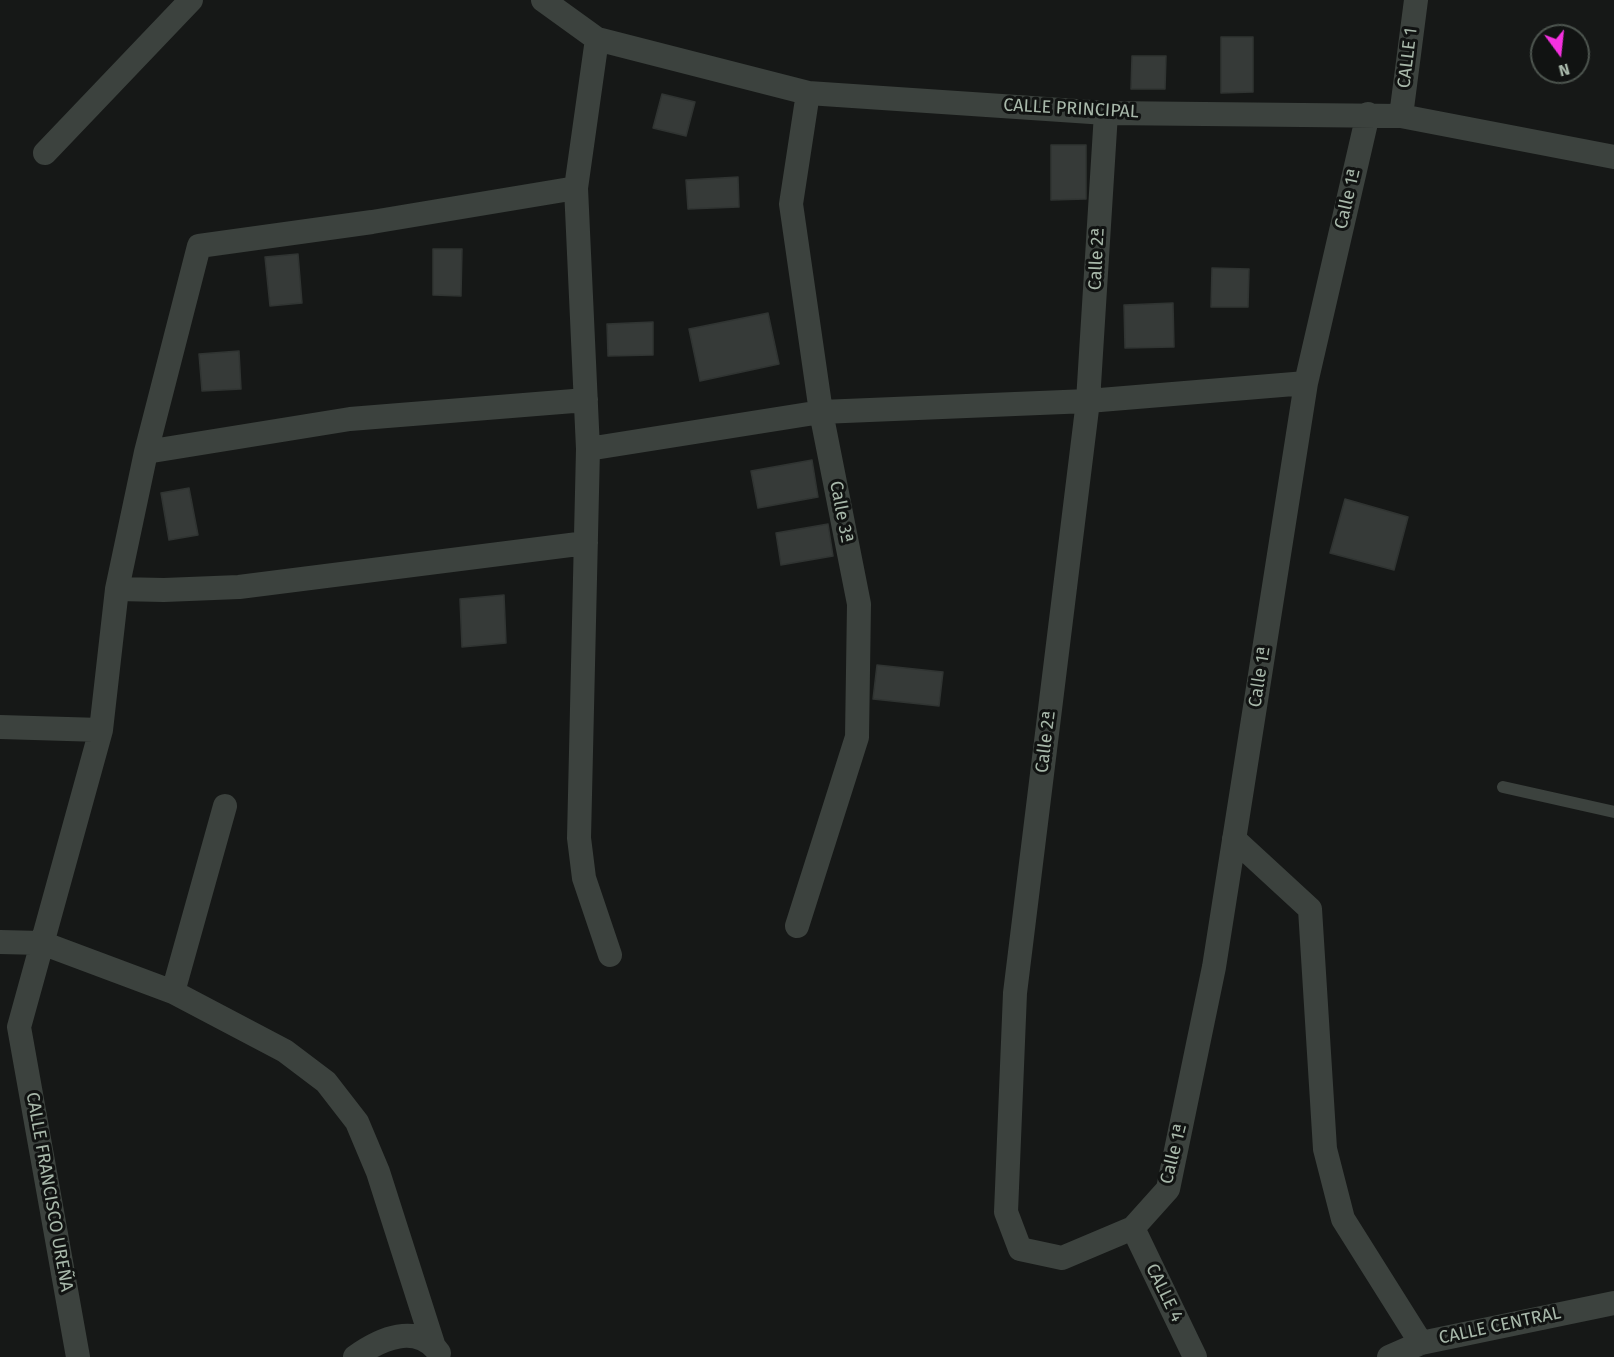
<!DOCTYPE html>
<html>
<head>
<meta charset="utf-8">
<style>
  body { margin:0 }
  #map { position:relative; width:1614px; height:1357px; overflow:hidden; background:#161817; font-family:"Fira Sans",sans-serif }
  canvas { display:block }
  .north { position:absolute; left:1530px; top:24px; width:60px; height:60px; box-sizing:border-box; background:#111312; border:2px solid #4d554f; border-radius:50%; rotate:165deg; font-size:16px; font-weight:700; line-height:24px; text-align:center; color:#a8b8aa }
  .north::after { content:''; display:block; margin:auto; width:21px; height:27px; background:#f531df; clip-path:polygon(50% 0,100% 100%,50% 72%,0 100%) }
</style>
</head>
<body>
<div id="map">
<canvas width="1614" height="1357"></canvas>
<div class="north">N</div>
</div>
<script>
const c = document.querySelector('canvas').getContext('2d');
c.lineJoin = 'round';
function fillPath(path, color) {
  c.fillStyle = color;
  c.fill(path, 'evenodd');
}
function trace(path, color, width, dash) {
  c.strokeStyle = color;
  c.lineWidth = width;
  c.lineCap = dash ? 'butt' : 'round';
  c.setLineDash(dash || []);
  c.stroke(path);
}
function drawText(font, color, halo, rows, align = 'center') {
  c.font = font + ' "Fira Sans",sans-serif';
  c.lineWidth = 6;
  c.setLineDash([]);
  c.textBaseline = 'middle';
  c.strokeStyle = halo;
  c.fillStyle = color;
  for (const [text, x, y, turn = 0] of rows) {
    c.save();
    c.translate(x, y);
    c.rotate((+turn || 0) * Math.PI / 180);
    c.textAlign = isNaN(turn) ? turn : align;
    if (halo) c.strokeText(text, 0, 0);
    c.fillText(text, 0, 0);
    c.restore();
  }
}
const building = new Path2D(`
  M1221 37H1253V92L1221 93Z
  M1132 56H1166L1165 89H1131Z
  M662 94 695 102 686 136 653 128Z
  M1051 145H1086V199L1051 200Z
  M738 177 739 207 688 209 686 180Z
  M433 249H462L461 296 433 295Z
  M298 254 302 303 270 306 265 257Z
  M1212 268 1249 269 1248 307H1211Z
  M1173 303 1174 347 1125 348 1124 305Z
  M768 313 779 364 700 381 689 329Z
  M653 322V355L608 356 607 324Z
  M239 351 241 389 202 391 199 354Z
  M812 460 818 497 758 508 751 471Z
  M189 488 198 535 169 540 161 493Z
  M1345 499 1408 517 1394 570 1330 553Z
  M828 524 833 556 781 565 776 533Z
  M504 595 506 643 462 647 460 599Z
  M877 665 943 672 939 706 873 699Z`);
const service = new Path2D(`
  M1503 787 1614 812`);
const minor = new Path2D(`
  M543 0 597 39 808 93 1106 113 1401 116 1614 157
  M597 39 576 188 588 449 579 838 584 878 610 955
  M1106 113 1088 401 1015 993 1006 1212 1020 1249 1062 1258 1133 1228 1168 1189 1214 967 1306 383 1368 114
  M1401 116 1416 0
  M45 153 191 0
  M576 188 372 222 199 246 146 452 117 589 164 590 239 587 586 543
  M588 449 821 412 1088 401 1306 383
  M146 452 350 419 586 400
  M0 727 101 730
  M1234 839 1310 909 1325 1149 1343 1219 1421 1343
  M797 926 857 737 859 604 821 412 791 204 808 93
  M0 942 42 943 173 992 285 1051 326 1082 357 1122 378 1172 433 1344
  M173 992 225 806
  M1133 1228 1195 1357
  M78 1357 19 1027 101 730 117 589
  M355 1357C380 1339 417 1322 439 1353
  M1389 1357 1421 1343 1614 1303`);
const streetNames = [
  ["CALLE 1",1408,58,-83],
  ["CALLE PRINCIPAL",1071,109,3],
  ["Calle 1ª",1348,199,-77],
  ["Calle 2ª",1097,259,-87],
  ["Calle 3ª",841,512,79],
  ["Calle 1ª",1260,677,-81],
  ["Calle 2ª",1046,742,-83],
  ["Calle 1ª",1174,1154,-76],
  ["CALLE FRANCISCO UREÑA",49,1192,80],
  ["CALLE 4",1164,1293,64],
  ["CALLE CENTRAL",1500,1326,-12]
];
fillPath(building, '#363a38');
trace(building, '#303432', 1.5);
trace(service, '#3c423e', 12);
trace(minor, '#3c423e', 24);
drawText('18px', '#a8b8aa', '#111312', streetNames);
</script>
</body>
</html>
